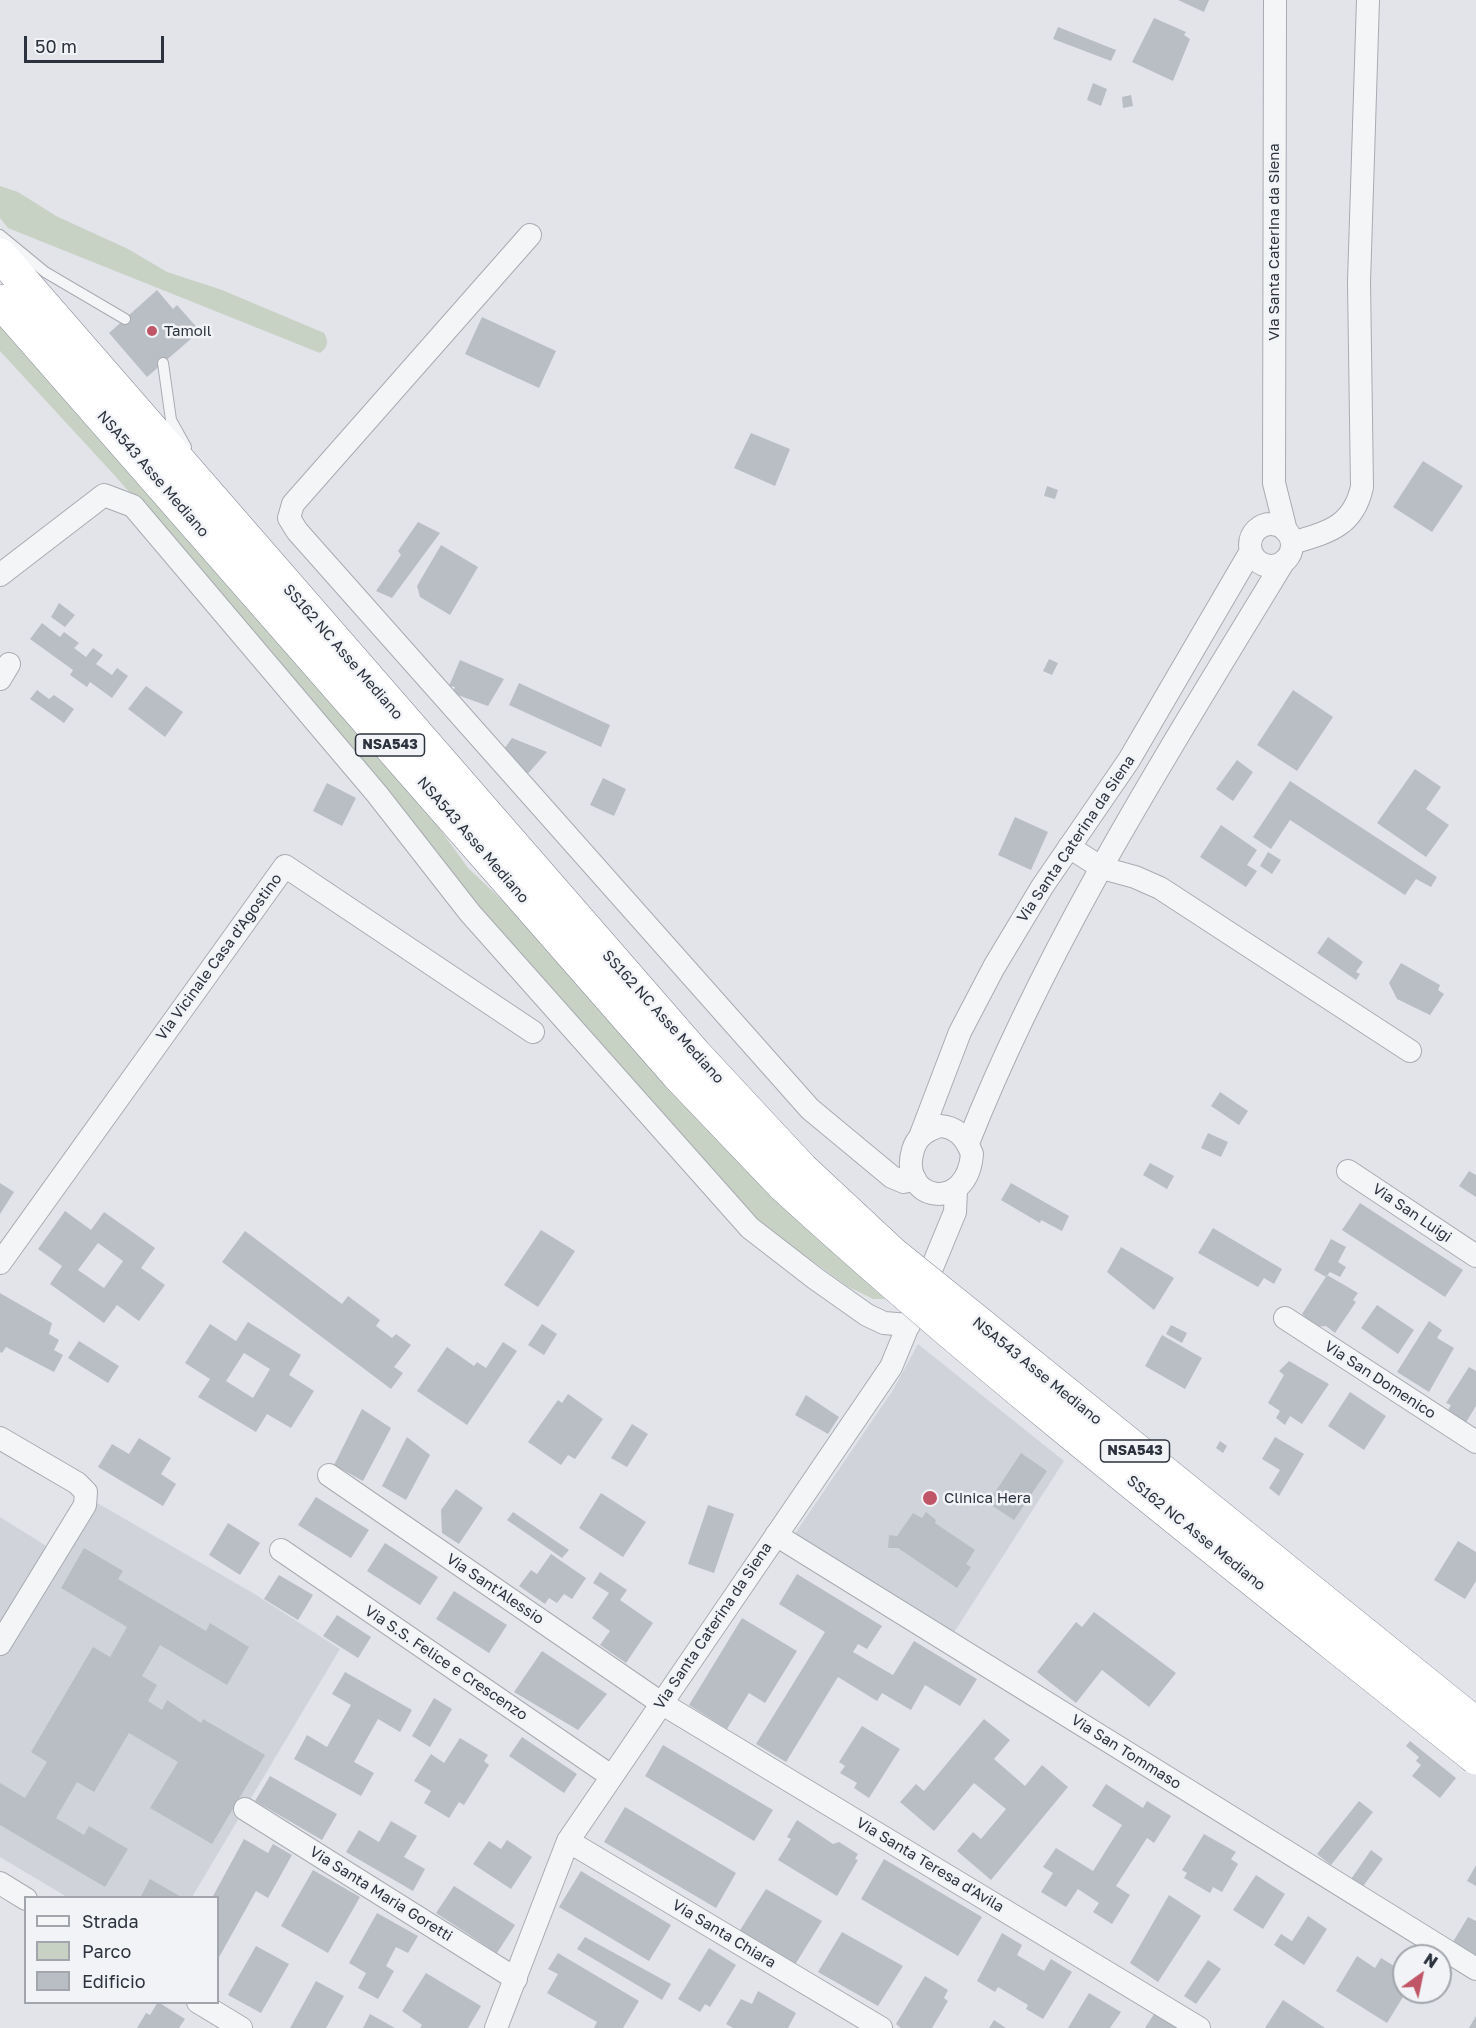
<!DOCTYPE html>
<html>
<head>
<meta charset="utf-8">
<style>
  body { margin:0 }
  #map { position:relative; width:1476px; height:2028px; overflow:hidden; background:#e2e4e9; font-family:"Golos Text",sans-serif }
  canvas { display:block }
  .legend { position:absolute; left:24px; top:1896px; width:195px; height:108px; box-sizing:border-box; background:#f1f3f6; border:2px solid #a2a6ac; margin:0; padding:8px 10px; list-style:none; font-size:18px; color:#2c333e }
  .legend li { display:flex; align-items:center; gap:12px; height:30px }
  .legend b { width:30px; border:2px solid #a2a6ac }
  .north { position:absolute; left:1392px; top:1944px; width:60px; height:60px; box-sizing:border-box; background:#f1f3f6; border:2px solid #a2a6ac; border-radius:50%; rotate:33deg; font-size:16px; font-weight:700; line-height:24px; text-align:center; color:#2c333e }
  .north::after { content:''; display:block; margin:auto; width:21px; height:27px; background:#bf5566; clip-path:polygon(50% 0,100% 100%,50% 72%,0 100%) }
  .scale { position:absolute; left:24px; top:36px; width:140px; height:27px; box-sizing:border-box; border:3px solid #2c333e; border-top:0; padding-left:8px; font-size:18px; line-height:21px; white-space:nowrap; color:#2c333e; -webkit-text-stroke:4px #f1f3f6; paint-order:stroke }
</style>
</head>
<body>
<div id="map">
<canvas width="1476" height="2028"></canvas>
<ul class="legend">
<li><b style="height:8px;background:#f4f5f7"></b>Strada</li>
<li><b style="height:16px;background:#c7d1c4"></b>Parco</li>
<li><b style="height:16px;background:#b9bec5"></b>Edificio</li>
</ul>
<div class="north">N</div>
<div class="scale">50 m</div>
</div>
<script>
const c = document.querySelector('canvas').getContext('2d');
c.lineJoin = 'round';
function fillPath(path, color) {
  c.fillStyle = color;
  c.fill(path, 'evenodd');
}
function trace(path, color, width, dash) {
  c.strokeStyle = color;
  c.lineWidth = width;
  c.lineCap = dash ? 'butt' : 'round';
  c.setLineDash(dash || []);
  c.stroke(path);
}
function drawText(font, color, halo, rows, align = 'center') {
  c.font = font + ' "Golos Text",sans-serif';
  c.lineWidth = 5;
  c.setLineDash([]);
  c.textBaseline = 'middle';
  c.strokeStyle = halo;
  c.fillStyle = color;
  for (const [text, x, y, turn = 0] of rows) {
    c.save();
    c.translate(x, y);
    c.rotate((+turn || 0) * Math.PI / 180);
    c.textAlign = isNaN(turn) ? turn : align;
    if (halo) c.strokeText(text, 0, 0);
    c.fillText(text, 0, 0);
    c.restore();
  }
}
const built = new Path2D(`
  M918 1344 1064 1461 953 1634 794 1535 893 1390Z
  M80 1493 253 1593 340 1649 192 1897H67L0 1857V1517L48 1547Z`);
const green = new Path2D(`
  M0 186 18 192 56 216 128 249 167 272 222 290 324 333C329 341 328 347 320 353L8 228 0 218Z
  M0 316 416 796 468 868 520 917 803 1225 885 1299H873L847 1286 756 1220 481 914 204 579 117 478 0 351Z`);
const building = new Path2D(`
  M1178 0H1209L1204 12Z
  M1154 18 1186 32 1184 35 1190 39 1173 81 1132 62Z
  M1058 27 1116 50 1111 61 1053 39Z
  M1093 83 1107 89 1101 106 1087 100Z
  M1131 95 1133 106 1123 108 1122 97Z
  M157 290 173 309 177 305 200 331 147 377 109 333Z
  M482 317 556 351 539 388 465 354Z
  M751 433 790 449 775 486 734 468Z
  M1423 461 1463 486 1432 532 1393 507Z
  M1047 486 1058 490 1055 499 1044 496Z
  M418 522 440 533 392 598 376 591 401 555 398 551Z
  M441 545 478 567 450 615 420 597 417 586Z
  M59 603 75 615 65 627 51 617Z
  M42 623 60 637 64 632 79 643 74 648 86 657 93 648 103 655 96 664 112 675 117 668 128 676 112 698 90 682 87 687 70 675 73 670 30 639Z
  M1049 659 1058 663 1052 675 1043 671Z
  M460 660 504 679 488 706 452 693 455 687 449 686Z
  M519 683 610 725 601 747 509 705Z
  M146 686 183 712 165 737 128 709Z
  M37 690 49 699 54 695 74 709 64 723 30 699Z
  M1293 690 1333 717 1297 771 1257 745Z
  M512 738 547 752 525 777 502 752Z
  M1237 760 1253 772 1233 801 1216 789Z
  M1415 769 1441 787 1426 809 1449 825 1426 857 1377 823Z
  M603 778 626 789 614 816 590 805Z
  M1290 781 1437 877 1431 887 1416 879 1405 895 1290 820 1271 849 1253 837Z
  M327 783 356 798 342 826 313 811Z
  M1015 817 1048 832 1031 870 998 855Z
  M1221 825 1257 850 1247 865 1257 871 1246 887 1200 857Z
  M1268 852 1281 860 1272 874 1260 866Z
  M1328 937 1363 962 1356 972 1360 974 1356 980 1317 953Z
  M1401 963 1440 985 1438 990 1444 994 1430 1015 1397 999 1389 983Z
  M1220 1092 1248 1111 1239 1125 1211 1106Z
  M1208 1133 1228 1142 1221 1157 1201 1148Z
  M1150 1163 1174 1176 1167 1189 1143 1175Z
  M1469 1171 1476 1175V1197L1459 1186Z
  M0 1183 14 1192 0 1214Z
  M1011 1183 1069 1216 1062 1231 1041 1220 1040 1223 1001 1200Z
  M1360 1203 1463 1270 1445 1297 1342 1230Z
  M65 1211 91 1230 104 1212 155 1248 141 1268 165 1285 139 1321 117 1305 104 1323 50 1284 62 1266 38 1249ZM98 1243 123 1261 104 1288 78 1270Z
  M1213 1228 1282 1269 1274 1284 1264 1278 1258 1287 1198 1253Z
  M541 1230 575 1251 538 1307 504 1285Z
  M245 1231 342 1304 348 1296 380 1320 376 1326 392 1338 396 1334 411 1345 394 1367 403 1373 391 1389 222 1262Z
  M1331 1239 1346 1247 1338 1262 1346 1267 1340 1277 1330 1272 1326 1277 1314 1270Z
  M1121 1247 1174 1278 1154 1310 1107 1272Z
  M1327 1275 1358 1293 1353 1300 1356 1302 1335 1333 1326 1326 1316 1327 1302 1314Z
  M0 1293 52 1323 49 1334 59 1340 54 1350 63 1355 54 1372 6 1347 2 1353 0 1352Z
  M1377 1305 1414 1330 1398 1354 1361 1328Z
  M1429 1321 1442 1330 1437 1338 1454 1348 1429 1392 1397 1372Z
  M248 1322 301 1355 289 1375 314 1391 291 1428 267 1414 256 1432 198 1397 210 1379 185 1363 210 1324 236 1341ZM244 1353 270 1369 253 1398 226 1381Z
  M542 1324 557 1334 544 1355 528 1345Z
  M1171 1325 1187 1333 1182 1343 1166 1334Z
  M1162 1335 1202 1358 1185 1389 1145 1366Z
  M79 1341 119 1366 108 1383 68 1358Z
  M503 1342 517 1351 467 1425 417 1391 447 1347 474 1366 477 1362 486 1368Z
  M1289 1361 1329 1384 1302 1424 1290 1416 1285 1425 1276 1418 1280 1411 1268 1403 1284 1375 1279 1371Z
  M1469 1367 1476 1371V1406L1465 1424 1447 1412 1451 1405 1446 1403Z
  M1350 1392 1386 1416 1364 1450 1328 1426Z
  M568 1394 603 1419 575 1459 568 1455 561 1465 528 1442 558 1400 562 1403Z
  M806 1395 839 1417 828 1434 795 1415Z
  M362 1409 391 1428 363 1481 334 1465Z
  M632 1424 648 1434 627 1467 611 1458Z
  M407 1437 430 1455 406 1500 382 1486Z
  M1275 1437 1304 1454 1279 1496 1269 1488 1280 1470 1262 1459Z
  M139 1438 171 1458 161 1474 176 1484 163 1506 98 1467 112 1444 129 1454Z
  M1220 1441 1227 1446 1223 1453 1216 1448Z
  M1021 1453 1047 1471 1014 1520 988 1503Z
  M456 1489 483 1508 459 1544 442 1533 441 1510Z
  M601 1493 646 1522 623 1557 579 1528Z
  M316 1497 369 1530 351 1558 298 1525Z
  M708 1505 734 1514 714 1573 688 1564Z
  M513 1512 569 1550 562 1558 507 1520Z
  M926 1512 936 1520 935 1523 975 1550 966 1564 971 1567 957 1588 898 1548H888L889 1535 897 1536 913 1513 922 1518Z
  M228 1523 260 1543 240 1575 209 1555Z
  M1458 1541 1476 1552V1581L1465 1599 1434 1580Z
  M385 1543 438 1577 420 1605 367 1571Z
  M84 1548 123 1571 118 1579 206 1631 210 1623 249 1647 227 1685 160 1645 142 1676 157 1685 148 1701 162 1710 167 1700 201 1723 203 1719 265 1755 212 1844 150 1808 178 1762 129 1733 94 1792 77 1782 56 1818 84 1835 89 1826 128 1849 105 1887 0 1825V1783L25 1798 47 1762 31 1752 93 1647 110 1657 127 1627 61 1588Z
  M551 1554 586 1578 572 1599 564 1594 557 1603 549 1598 545 1604 519 1586 531 1570 537 1574Z
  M600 1572 627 1590 620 1600 653 1623 626 1663 600 1645 610 1631 592 1618 609 1593 593 1583Z
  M797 1574 882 1626 867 1649 858 1644 853 1652 893 1675 914 1641 977 1679 960 1706 925 1685 911 1710 882 1693 877 1701 838 1677 786 1762 756 1744 825 1632 779 1604Z
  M279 1575 313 1595 298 1620 264 1599Z
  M454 1591 507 1625 489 1653 436 1619Z
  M1094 1612 1176 1673 1149 1707 1102 1670 1076 1703 1037 1672 1076 1622 1082 1627Z
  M337 1615 371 1637 358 1658 323 1636Z
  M742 1618 797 1651 765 1703 749 1693 727 1729 689 1705Z
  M542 1651 607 1694 578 1730 514 1692Z
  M345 1672 412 1710 400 1732 378 1719 354 1762 374 1773 361 1796 294 1759 307 1735 327 1747 351 1705 332 1694Z
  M434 1698 452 1709 430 1747 412 1736Z
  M984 1719 1010 1740 994 1759 1025 1786 1042 1765 1068 1787 991 1880 957 1851 973 1832 981 1839 1006 1809 974 1783 934 1831 900 1802 916 1784 924 1791Z
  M862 1726 900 1749 869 1798 854 1788 857 1783 840 1773 845 1766 839 1762Z
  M522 1737 577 1774 564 1793 509 1756Z
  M460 1738 488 1755 484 1761 489 1765 464 1805 459 1802 449 1818 424 1803 431 1791 414 1781 431 1754 444 1763Z
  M1410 1741 1456 1778 1440 1798 1412 1776 1421 1765 1416 1761 1419 1757 1406 1746Z
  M663 1745 773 1810 754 1841 645 1776Z
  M270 1776 337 1814 322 1840 255 1801Z
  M1106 1784 1143 1808 1147 1801 1171 1816 1154 1843 1147 1838 1116 1886 1130 1895 1112 1924 1093 1912 1099 1903 1078 1889 1066 1907 1041 1892 1053 1873 1043 1867 1056 1848 1093 1871 1122 1825 1092 1806Z
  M1359 1801 1373 1812 1331 1865 1317 1854Z
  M625 1807 736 1873 716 1908 604 1842Z
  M797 1820 833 1844 839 1842 858 1854 855 1859 858 1860 837 1896 778 1860 791 1839 787 1837Z
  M391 1821 417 1836 404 1857 425 1869 413 1891 346 1852 359 1830 379 1842Z
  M1204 1834 1236 1852 1231 1859 1238 1864 1222 1892 1213 1887 1210 1893 1184 1878 1187 1873 1182 1870Z
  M244 1839 268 1853 273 1844 292 1855 268 1898 256 1891 218 1959V1898H212Z
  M507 1840 532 1857 511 1889 473 1864 489 1841 501 1849Z
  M1371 1850 1383 1859 1359 1892 1347 1885Z
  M884 1859 982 1917 958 1956 861 1899Z
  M1476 1865V1886L1467 1881Z
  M313 1870 360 1897 328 1953 281 1926Z
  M581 1871 671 1925 649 1961 559 1907Z
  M1256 1875 1285 1894 1263 1929 1233 1910Z
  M150 1879 183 1898H140Z
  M454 1886 515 1925 497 1953 436 1913Z
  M766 1889 822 1921 793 1968 737 1935Z
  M1169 1895 1201 1916 1158 1982 1130 1963Z
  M377 1913 418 1936 408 1953 396 1947 386 1966 394 1971 378 1999 358 1988 366 1973 349 1963Z
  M1308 1916 1327 1929 1304 1965 1274 1945 1281 1934 1292 1941Z
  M1468 1917 1476 1921V1961L1451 1945Z
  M842 1932 903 1966 878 2006 818 1972Z
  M1002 1933 1022 1945 1017 1955 1044 1971 1051 1959 1072 1972 1043 2019 1026 2009 1028 2005 998 1987 995 1992 977 1981Z
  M585 1937 671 1984 662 2000 577 1949Z
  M256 1946 289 1964 261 2013 228 1995Z
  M709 1948 736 1965 710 2007 705 2004 700 2012 678 1999Z
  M558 1953 639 2001 623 2028H594L597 2022 547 1993 558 1974 548 1969Z
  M1357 1956 1375 1968 1381 1958 1404 1972V1992H1406L1387 2023 1336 1991Z
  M1208 1960 1221 1969 1196 2004 1184 1996Z
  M426 1973 481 2006 468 2028H420L422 2025 402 2011Z
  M925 1976 948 1990 944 1998 948 2001 932 2028H901L896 2024Z
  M316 1981 344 1996 326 2028H290Z
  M758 1991 796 2013 788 2028H733L726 2024 741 1999 752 2004Z
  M1089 1993 1121 2012 1110 2028H1068Z
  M1283 2000 1325 2028H1265Z
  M158 2002 185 2019 179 2028H137L146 2013 150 2015Z
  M370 2014 395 2028H363Z
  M1154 2014 1177 2028H1145Z
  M1476 2016V2028H1469Z
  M994 2020 1006 2028H989Z`);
const lane = new Path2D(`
  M0 235 45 272 125 319
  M163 363 171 420 186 447`);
const street = new Path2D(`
  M1275 0 1274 483 1286 531
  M530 235 293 504 289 518 297 531 810 1109 892 1177 904 1182 915 1179
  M1250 545a21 21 0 1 1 42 0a21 21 0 1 1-42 0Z
  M1292 543C1328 532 1353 527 1362 487L1359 282 1368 0
  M0 575 104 495 133 506 377 794 470 913 750 1228 816 1279 867 1315 884 1323 909 1325
  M0 679 9 664
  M1069 847 1102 868 1135 877 1160 888 1410 1051
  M940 1126C957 1127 966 1138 972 1154 967 1215 898 1200 913 1150 917 1136 927 1130 940 1126Z
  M920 1137 960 1032 994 967 1042 887 1129 760 1251 551
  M968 1143C1049 938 1170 749 1284 561
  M1348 1171 1476 1256
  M0 1263 285 866 533 1032
  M1285 1318 1476 1442
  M0 1438 77 1483 86 1492 85 1505 0 1644
  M329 1475 661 1703 1199 2028
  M776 1535 1476 1969
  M281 1550 611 1776
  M245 1809 516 1979
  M568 1841 881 2028
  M0 1883 26 1899
  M198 2002 241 2028
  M496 2028 568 1841 891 1367 955 1212 956 1190`);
const highway = new Path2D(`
  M0 255 695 1054 802 1169
  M0 301 677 1074 784 1186`);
const highwayBridge = new Path2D(`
  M802 1169 892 1253 1476 1724
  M784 1186C1005 1388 1243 1571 1476 1758`);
const markers = [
  [152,331,6,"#bf5566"],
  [930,1498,8,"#bf5566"]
];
const shields = [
  [390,745,69],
  [1135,1451,69]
];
const shieldNames = [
  ["NSA543",390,745],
  ["NSA543",1135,1451]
];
const streetNames = [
  ["Via Santa Caterina da Siena",1274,242,-90],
  ["NSA543 Asse Mediano",153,474,49],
  ["SS162 NC Asse Mediano",343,652,49],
  ["Via Santa Caterina da Siena",1076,839,-56],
  ["NSA543 Asse Mediano",473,840,49],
  ["Via Vicinale Casa d'Agostino",219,957,-54],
  ["SS162 NC Asse Mediano",663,1017,48],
  ["Via San Luigi",1412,1213,34],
  ["NSA543 Asse Mediano",1037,1371,39],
  ["Via San Domenico",1380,1380,33],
  ["SS162 NC Asse Mediano",1196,1533,39],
  ["Via Sant'Alessio",495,1589,34],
  ["Via Santa Caterina da Siena",713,1626,-56],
  ["Via S.S. Felice e Crescenzo",446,1663,34],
  ["Via San Tommaso",1126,1752,32],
  ["Via Santa Teresa d'Avila",930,1865,31],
  ["Via Santa Maria Goretti",381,1894,32],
  ["Via Santa Chiara",724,1934,31]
];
const poiNames = [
  ["Tamoil",164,331],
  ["Clinica Hera",944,1498]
];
fillPath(built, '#d0d4da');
fillPath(green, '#c7d1c4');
fillPath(building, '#b9bec5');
trace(lane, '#a8abb2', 12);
trace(street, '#a8abb2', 24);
trace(highway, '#8b929d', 34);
trace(lane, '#f4f5f7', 10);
trace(street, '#f4f5f7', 22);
trace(highway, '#fff', 33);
trace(highwayBridge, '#8b929d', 34, []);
trace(highwayBridge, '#fff', 33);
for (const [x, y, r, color] of markers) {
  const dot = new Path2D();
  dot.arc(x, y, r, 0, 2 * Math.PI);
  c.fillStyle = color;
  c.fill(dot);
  trace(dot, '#f1f3f6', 2);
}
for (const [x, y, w] of shields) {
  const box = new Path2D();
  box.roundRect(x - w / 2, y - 11, w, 22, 4.5);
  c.fillStyle = '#f1f3f6';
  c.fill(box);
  trace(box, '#2c333e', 1.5);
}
drawText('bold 14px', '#2c333e', null, shieldNames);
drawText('15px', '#2c333e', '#f1f3f6', streetNames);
drawText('15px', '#2c333e', '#f1f3f6', poiNames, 'left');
</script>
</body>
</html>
